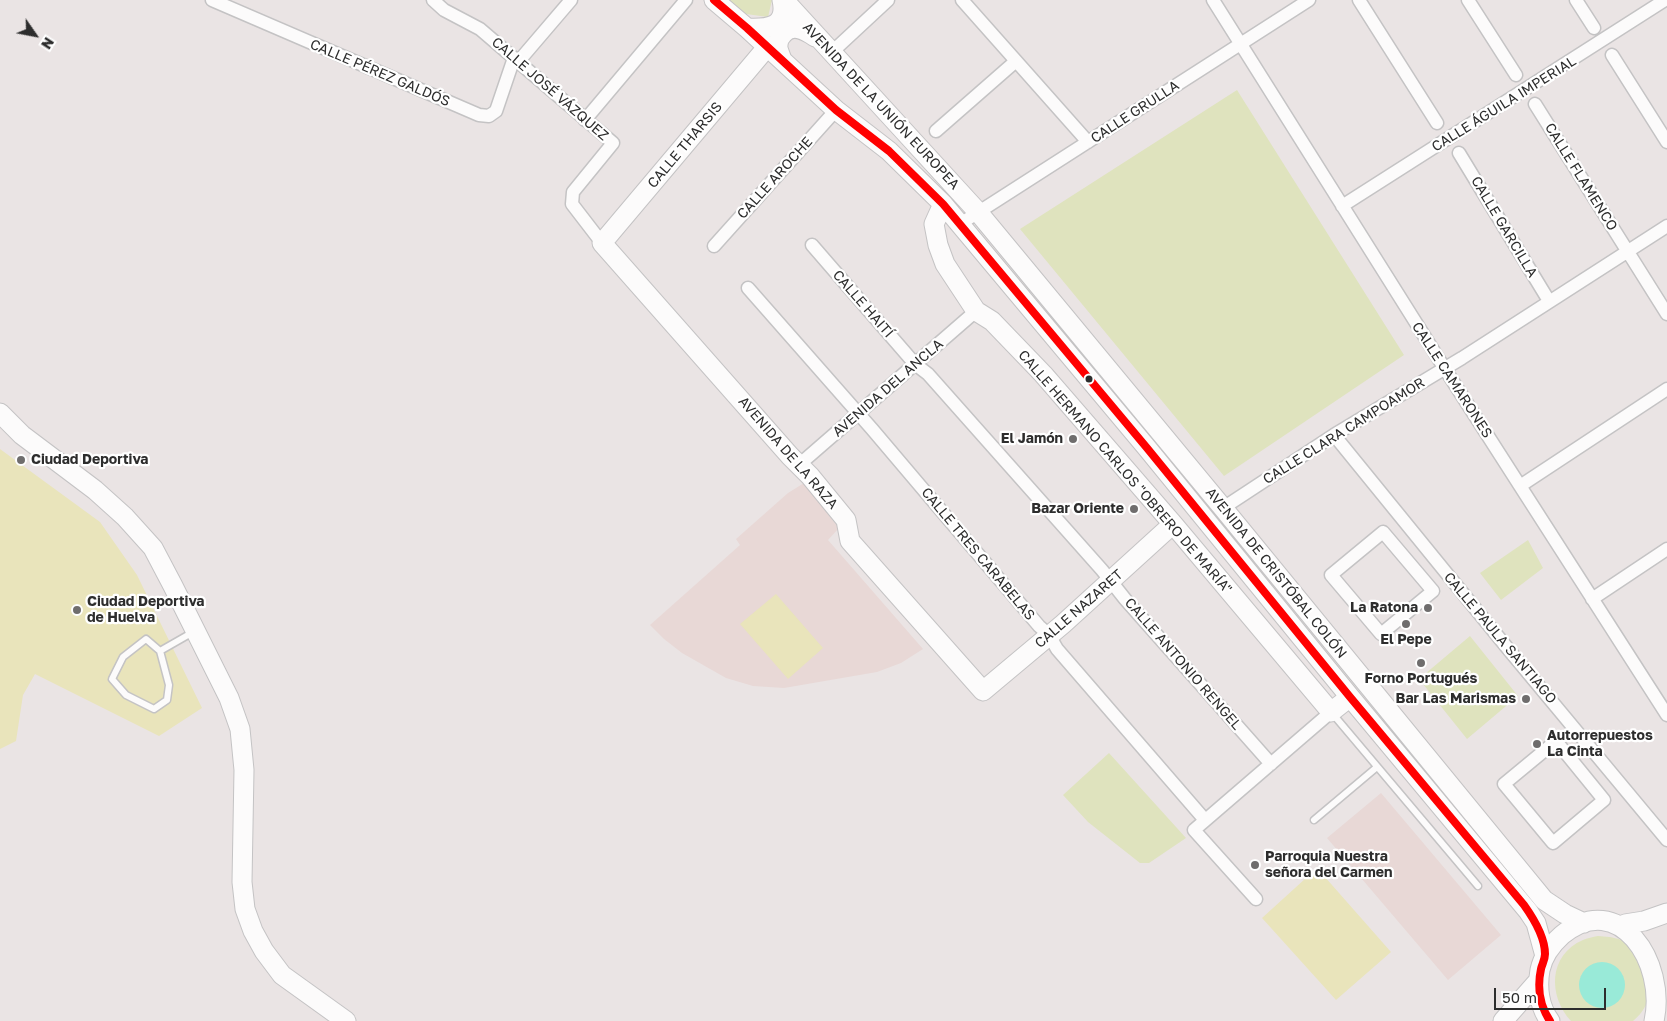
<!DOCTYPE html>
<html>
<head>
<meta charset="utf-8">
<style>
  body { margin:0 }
  #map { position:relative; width:1667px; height:1021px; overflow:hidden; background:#eae4e4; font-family:"Golos Text",sans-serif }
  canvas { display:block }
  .north { position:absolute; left:10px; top:10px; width:50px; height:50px; -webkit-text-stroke:4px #fff; paint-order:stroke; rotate:123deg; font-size:14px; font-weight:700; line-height:20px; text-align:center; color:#2d2d2d }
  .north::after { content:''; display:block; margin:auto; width:18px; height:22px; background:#2d2d2d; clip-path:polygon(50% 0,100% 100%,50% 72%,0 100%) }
  .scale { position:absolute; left:1494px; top:988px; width:112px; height:22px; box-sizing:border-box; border:2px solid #2d2d2d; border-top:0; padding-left:6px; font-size:15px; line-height:18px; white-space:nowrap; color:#2d2d2d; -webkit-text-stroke:4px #fff; paint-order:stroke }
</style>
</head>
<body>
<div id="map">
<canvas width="1667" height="1021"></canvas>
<div class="north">N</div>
<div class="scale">50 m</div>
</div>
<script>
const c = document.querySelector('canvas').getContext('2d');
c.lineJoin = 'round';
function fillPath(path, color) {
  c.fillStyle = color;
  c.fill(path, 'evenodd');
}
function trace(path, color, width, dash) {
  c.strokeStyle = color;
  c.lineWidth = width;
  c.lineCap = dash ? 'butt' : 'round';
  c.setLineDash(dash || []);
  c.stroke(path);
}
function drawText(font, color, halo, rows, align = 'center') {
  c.font = font + ' "Golos Text",sans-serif';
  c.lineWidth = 4.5;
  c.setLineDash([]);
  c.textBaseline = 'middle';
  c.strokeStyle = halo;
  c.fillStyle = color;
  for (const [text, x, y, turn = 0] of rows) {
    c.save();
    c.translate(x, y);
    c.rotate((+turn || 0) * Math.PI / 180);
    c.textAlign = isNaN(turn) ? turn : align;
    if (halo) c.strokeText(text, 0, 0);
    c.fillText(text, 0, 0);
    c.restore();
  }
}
const education = new Path2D(`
  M804 483 839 528 828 540 923 649 901 663 877 672 784 688 753 686 726 678 682 653 664 639 650 625 740 545 736 539 788 493Z
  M1381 793 1501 935 1448 980 1327 838Z`);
const green = new Path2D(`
  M729 0H772L768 17 746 14Z
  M1237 90 1404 355 1224 476 1020 229Z
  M1528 540 1543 568 1501 600 1480 573Z
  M1470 636 1518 696 1467 739 1419 679Z
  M1109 753 1186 838 1149 863H1140L1088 822 1063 795Z
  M1598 936C1613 937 1630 939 1639 953 1643 957 1649 998 1647 1002 1644 1010 1639 1016 1633 1021H1571C1548 996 1548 955 1583 940 1587 938 1593 937 1598 936Z`);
const pitch = new Path2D(`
  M0 449 100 522 137 575 202 708 159 736 35 674 23 695 16 741 0 749Z
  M776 594 823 648 788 679 740 624Z
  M1317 868 1391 952 1336 1000 1262 918Z`);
const water = new Path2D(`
  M1579 985a23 23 0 1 1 46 0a23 23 0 1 1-46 0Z`);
const lane = new Path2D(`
  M160 651 146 639 123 657 112 679 126 695 154 709 167 700 169 685 160 651 195 631
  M1332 713 1478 886
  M1314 820 1377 767`);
const street = new Path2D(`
  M212 0 479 115 489 116 496 111 514 58
  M433 0 444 10 480 29 613 143 573 192 572 204 602 243
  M962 0 1088 142
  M1213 0 1445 369 1667 715
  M1359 0 1437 123
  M1468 0 1516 75
  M1576 0 1594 28
  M832 52 888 0
  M1612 55 1667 142
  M518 62 571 0
  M1535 104 1667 314
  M585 120 686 0
  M936 131 1016 61
  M1459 153 1549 301
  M1342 206 1665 0
  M960 224 1309 0
  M812 245 915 364 928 374 1102 570 1125 599 1271 764
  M714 246 836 110
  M748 288 872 429 1039 626 1049 635 1057 649 1205 820
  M1334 435 1509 650 1667 840
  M800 464 976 311
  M1520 486 1667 389
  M1223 508 1334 435 1462 358 1667 226
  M1383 532 1433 591 1381 634 1331 575Z
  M1592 599 1667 549
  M1556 741 1604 800 1553 843 1504 784Z
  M1256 899 1194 830 1331 712`);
const secondary = new Path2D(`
  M714 0 747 28 836 110 889 151 943 204 1147 448 1350 697 1528 911 1536 923 1545 956
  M784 0 978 212 1223 508 1544 900 1565 914 1584 923
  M747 28C768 29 788 27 782 0
  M768 46 602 243 790 456 810 476 846 520 850 541 983 691 1063 624 1173 524
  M782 60C781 56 777 49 778 45 778 41 780 37 783 34 792 23 805 30 815 37
  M943 204 934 224 938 245 945 264 976 311 992 321 1043 374 1173 524 1331 712 1350 697
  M0 413 22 435 95 490 125 517 153 548 173 586 229 698 240 729 244 770 242 882 245 909 253 931 264 951 282 975 346 1021
  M1625 924 1644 921 1667 913
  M1503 1021 1539 980
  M1550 1021C1539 1007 1537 987 1540 970 1543 956 1552 944 1562 935 1619 888 1667 963 1654 1021`);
const bus1 = new Path2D(`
  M714 0 747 28 836 110 889 151 943 204 1147 448 1350 697 1524 905C1534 919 1545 937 1545 954 1545 960 1542 964 1541 969 1537 987 1540 1006 1550 1021`);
const markers = [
  [1089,379,4.5,"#2d2d2d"],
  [1073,439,5,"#6f6d6d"],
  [21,460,5,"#6f6d6d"],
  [1134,509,5,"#6f6d6d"],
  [1428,608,5,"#6f6d6d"],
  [77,610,5,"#6f6d6d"],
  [1406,624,5,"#6f6d6d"],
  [1421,663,5,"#6f6d6d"],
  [1526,699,5,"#6f6d6d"],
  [1537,744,5,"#6f6d6d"],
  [1255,865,5,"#6f6d6d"]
];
const streetNames = [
  ["CALLE PÉREZ GALDÓS",380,73,23],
  ["CALLE JOSÉ VÁZQUEZ",550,89,41],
  ["CALLE ÁGUILA IMPERIAL",1504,104,-32],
  ["AVENIDA DE LA UNIÓN EUROPEA",881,106,47],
  ["CALLE GRULLA",1135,112,-33],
  ["CALLE THARSIS",685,145,-50],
  ["CALLE FLAMENCO",1581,177,58],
  ["CALLE AROCHE",775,178,-48],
  ["CALLE GARCILLA",1504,227,59],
  ["CALLE HAITÍ",863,304,49],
  ["CALLE CAMARONES",1452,380,57],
  ["AVENIDA DEL ANCLA",888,388,-41],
  ["CALLE CLARA CAMPOAMOR",1344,431,-32],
  ["AVENIDA DE LA RAZA",788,453,49],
  ["CALLE HERMANO CARLOS \"OBRERO DE MARÍA\"",1125,472,49],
  ["CALLE TRES CARABELAS",978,554,50],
  ["AVENIDA DE CRISTÓBAL COLÓN",1276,573,51],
  ["CALLE NAZARET",1079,609,-41],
  ["CALLE PAULA SANTIAGO",1500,638,50],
  ["CALLE ANTONIO RENGEL",1183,664,49]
];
const poiNames = [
  ["El Jamón",1063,439],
  ["Ciudad Deportiva",31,460,"left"],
  ["Bazar Oriente",1124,509],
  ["Ciudad Deportiva",87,602,"left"],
  ["de Huelva",87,618,"left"],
  ["La Ratona",1418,608],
  ["El Pepe",1406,640,"center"],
  ["Forno Portugués",1421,679,"center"],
  ["Bar Las Marismas",1516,699],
  ["Autorrepuestos",1547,736,"left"],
  ["La Cinta",1547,752,"left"],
  ["Parroquia Nuestra",1265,857,"left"],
  ["señora del Carmen",1265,873,"left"]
];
fillPath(education, '#e8d8d6');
fillPath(green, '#dfe3be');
fillPath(pitch, '#e9e4bb');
fillPath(water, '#99ead8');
trace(lane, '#c4c3c4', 9);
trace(street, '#c4c3c4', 15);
trace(secondary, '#c4c3c4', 21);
trace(lane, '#fcfbfb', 6);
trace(street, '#fcfbfb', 12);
trace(secondary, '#fcfbfb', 19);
trace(bus1, '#f00', 8);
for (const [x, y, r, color] of markers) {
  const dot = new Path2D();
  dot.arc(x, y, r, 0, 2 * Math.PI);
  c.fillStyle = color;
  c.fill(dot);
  trace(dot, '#fff', 2);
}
drawText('14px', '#2d2d2d', '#fff', streetNames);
drawText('bold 14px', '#2d2d2d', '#fff', poiNames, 'right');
</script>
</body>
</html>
